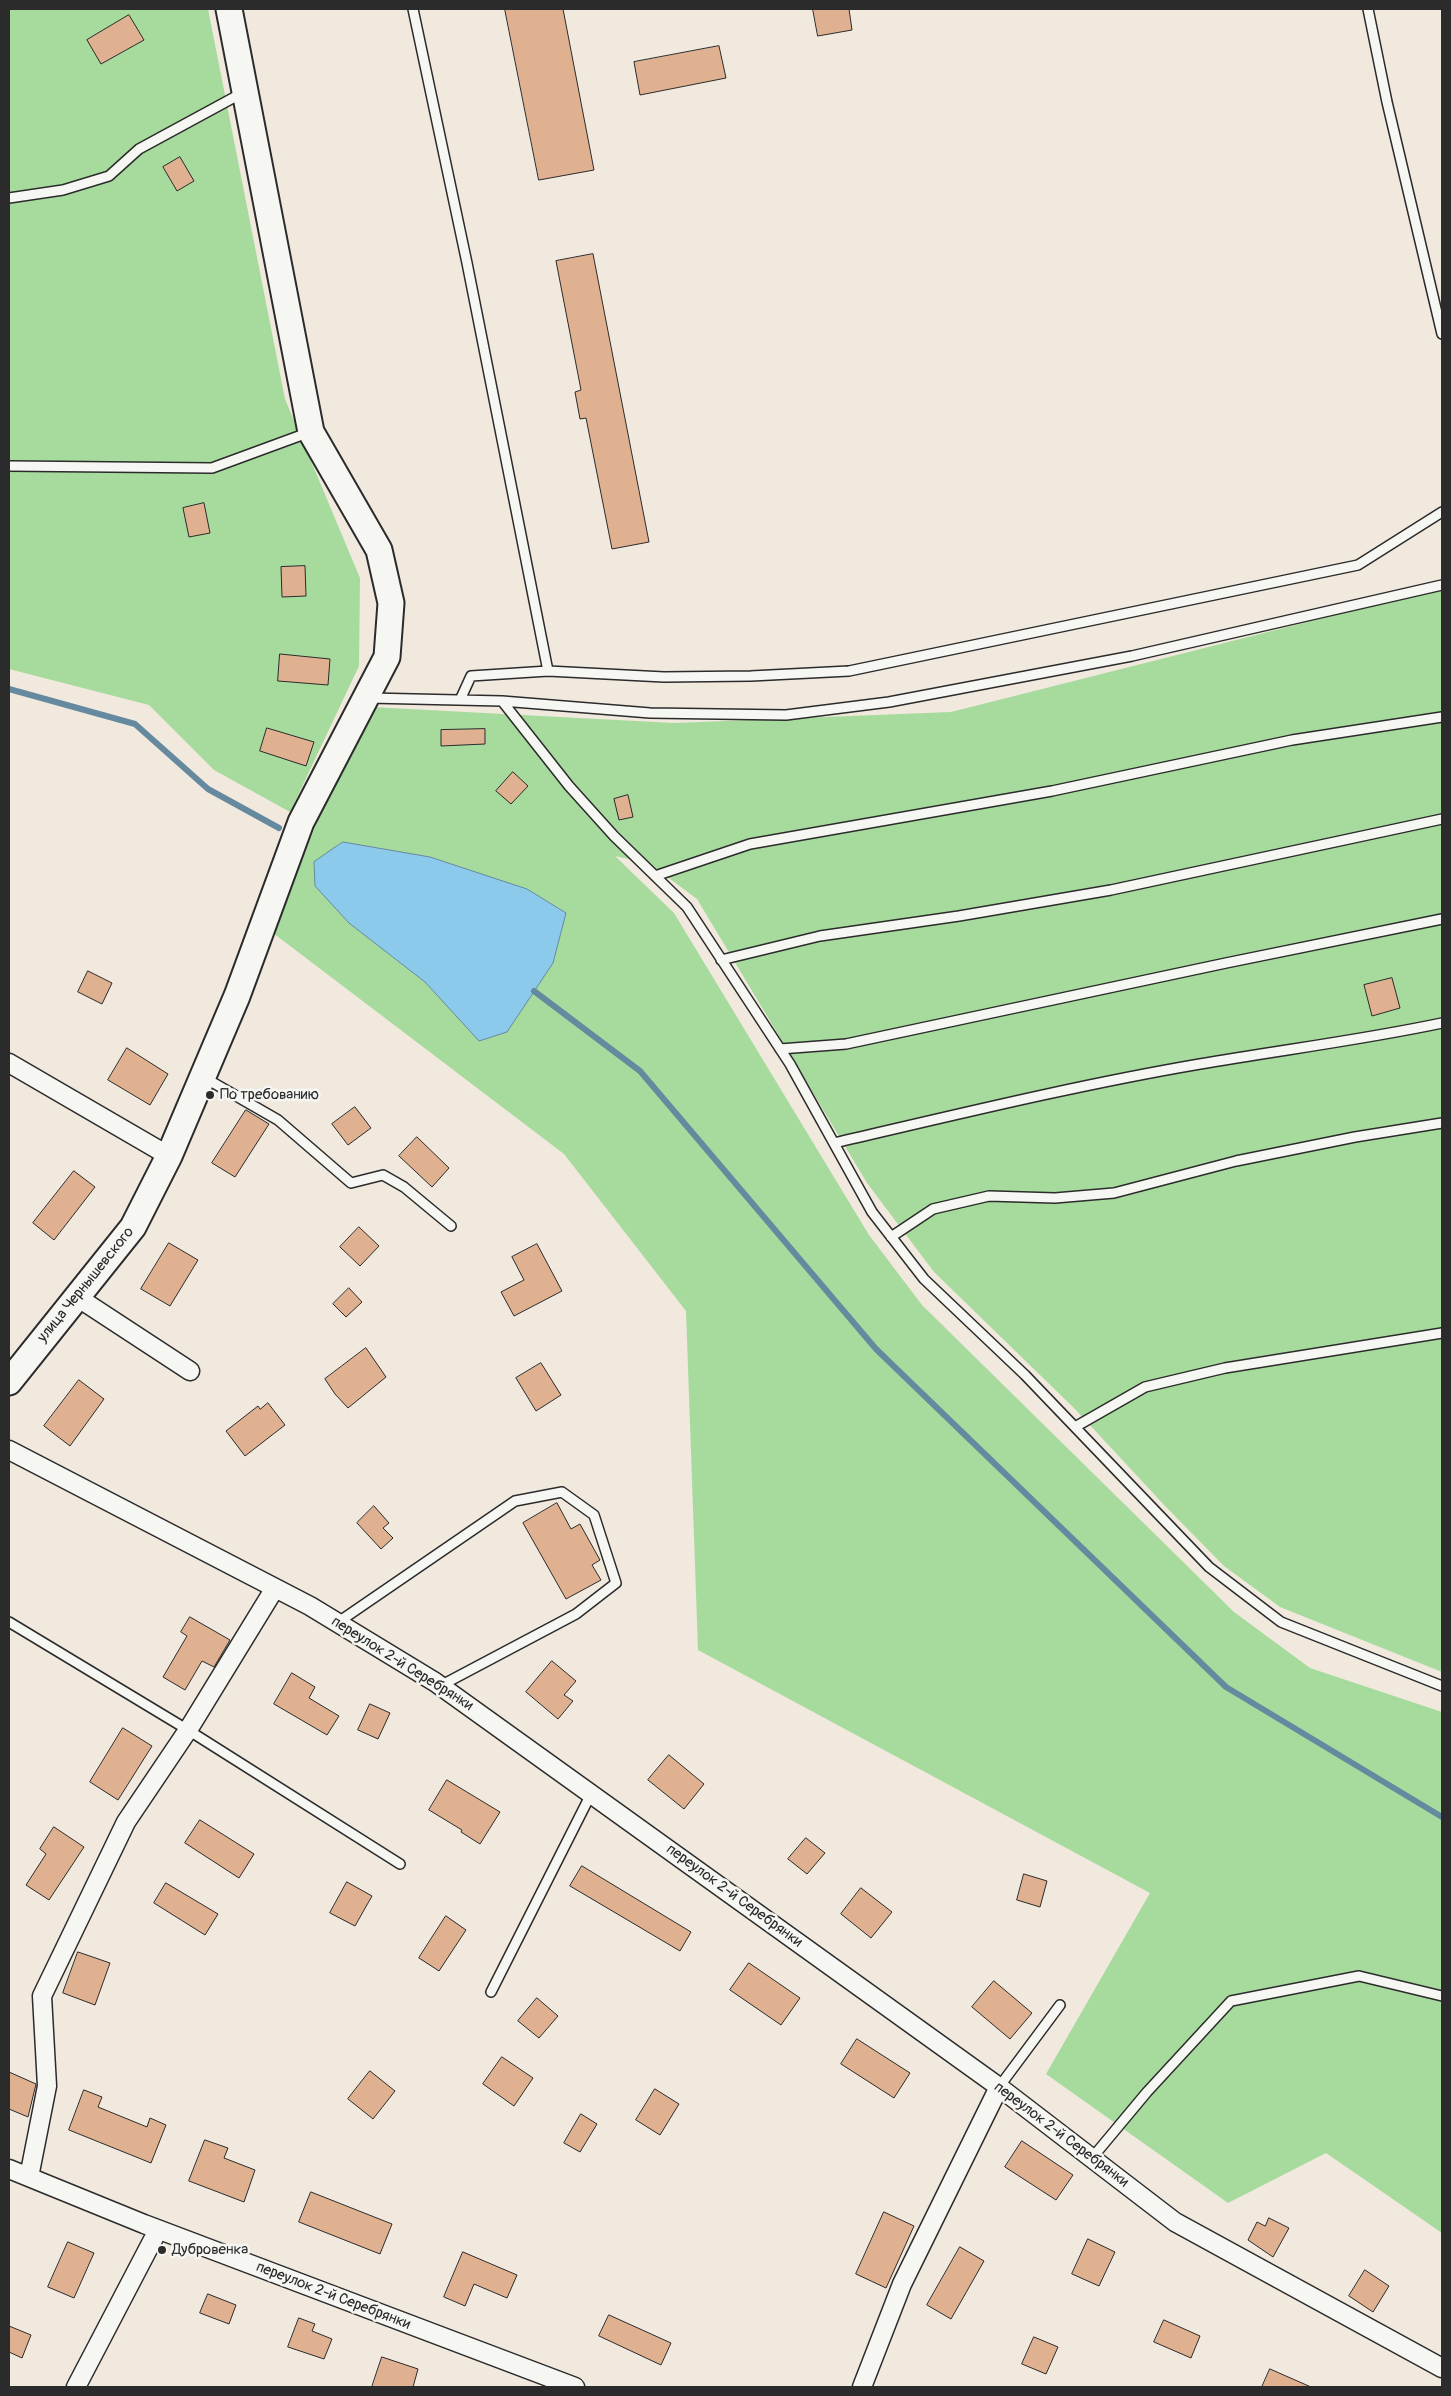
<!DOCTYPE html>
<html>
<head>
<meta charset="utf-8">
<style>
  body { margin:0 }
  #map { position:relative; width:1451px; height:2396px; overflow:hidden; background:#f1e8de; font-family:Pangolin,sans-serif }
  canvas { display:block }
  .frame { position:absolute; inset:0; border:10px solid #2b2b2b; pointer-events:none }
</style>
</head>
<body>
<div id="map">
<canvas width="1451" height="2396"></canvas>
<div class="frame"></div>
</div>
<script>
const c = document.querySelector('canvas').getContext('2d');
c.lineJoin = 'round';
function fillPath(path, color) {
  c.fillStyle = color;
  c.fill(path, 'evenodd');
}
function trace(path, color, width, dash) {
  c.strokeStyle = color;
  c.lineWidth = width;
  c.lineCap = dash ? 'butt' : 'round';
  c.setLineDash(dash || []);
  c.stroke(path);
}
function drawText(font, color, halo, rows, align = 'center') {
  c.font = font + ' Pangolin,sans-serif';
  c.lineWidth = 5;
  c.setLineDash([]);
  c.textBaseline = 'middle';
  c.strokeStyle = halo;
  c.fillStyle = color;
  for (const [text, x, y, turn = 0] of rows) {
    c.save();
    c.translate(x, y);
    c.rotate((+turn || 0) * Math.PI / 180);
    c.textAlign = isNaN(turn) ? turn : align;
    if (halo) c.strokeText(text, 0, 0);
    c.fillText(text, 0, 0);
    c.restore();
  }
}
const green = new Path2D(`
  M9 9H208L285 399 360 578 359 666 290 812 214 770 149 705 9 669Z
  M1442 588V1672L1280 1607 1224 1566 1166 1507 1075 1409 934 1272 867 1183 697 899 650 864 615 856 674 913 869 1235 922 1305 1234 1612 1310 1668 1442 1712V2233L1326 2153 1228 2203 1046 2074 1150 1893 698 1650 686 1311 564 1154 273 933 330 789 371 707 674 723 951 712Z`);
const water = new Path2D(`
  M343 842 430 857 527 889 566 913 553 963 507 1032 479 1041 425 982 349 923 315 886 314 862Z`);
const stream = new Path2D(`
  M9 689 135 724 208 789 279 828
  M534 991 640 1071 876 1349 1226 1687 1442 1817`);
const building = new Path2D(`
  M505 9H563L594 170 539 180Z
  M813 9H849L852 30 818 36Z
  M129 15 144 40 101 64 87 40Z
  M719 46 726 78 640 95 634 62Z
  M180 157 194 181 177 191 163 167Z
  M593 254 649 542 612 549 586 418 580 419 575 392 581 390 556 261Z
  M204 503 210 533 189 537 183 508Z
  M305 566 306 596 282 597 281 567Z
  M280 654 330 659 328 685 278 681Z
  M267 728 314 742 306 766 260 751Z
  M485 729V744L441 746V730Z
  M513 772 528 786 511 804 496 791Z
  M628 795 633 817 619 820 614 799Z
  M88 971 112 983 102 1004 78 992Z
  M1392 978 1400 1008 1372 1016 1364 985Z
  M127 1048 168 1074 150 1105 108 1080Z
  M355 1107 371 1128 348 1145 332 1124Z
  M246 1110 269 1124 235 1177 212 1163Z
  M417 1137 449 1168 432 1187 399 1156Z
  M74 1171 95 1187 54 1240 33 1223Z
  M359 1227 379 1246 360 1266 340 1247Z
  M169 1243 198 1260 170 1306 141 1289Z
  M537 1244 562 1291 514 1316 501 1292 524 1280 512 1257Z
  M349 1288 362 1302 346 1317 333 1304Z
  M366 1348 386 1377 348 1408 335 1394 325 1379Z
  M541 1363 561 1395 536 1411 516 1378Z
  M79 1380 104 1399 70 1446 44 1426Z
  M268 1403 285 1425 245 1456 226 1431 258 1406 260 1409Z
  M557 1503 571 1529 580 1524 600 1560 592 1565 601 1580 566 1599 523 1523Z
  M374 1506 389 1523 383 1528 393 1538 381 1549 357 1523Z
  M190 1617 230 1640 214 1667 202 1661 185 1690 163 1677 187 1636 181 1632Z
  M552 1661 576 1681 564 1695 573 1701 558 1719 526 1692Z
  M292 1673 315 1687 309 1698 339 1716 327 1735 274 1704Z
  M370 1704 390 1713 378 1739 358 1730Z
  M123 1728 152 1746 118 1800 90 1782Z
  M669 1755 704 1784 684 1809 648 1780Z
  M447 1780 500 1812 480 1844 461 1832 462 1830 429 1810Z
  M200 1820 254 1854 239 1878 185 1843Z
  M54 1827 84 1847 49 1900 26 1885 46 1854 40 1849Z
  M806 1838 825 1853 807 1874 788 1859Z
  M582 1866 691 1932 680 1951 570 1886Z
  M1024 1874 1047 1881 1040 1907 1017 1900Z
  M347 1882 372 1896 355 1926 330 1913Z
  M166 1883 218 1914 205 1935 154 1903Z
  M861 1888 892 1912 871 1938 841 1914Z
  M446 1916 466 1930 439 1971 419 1958Z
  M78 1952 110 1963 95 2005 63 1993Z
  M749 1963 800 1998 781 2025 730 1990Z
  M994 1981 1032 2013 1010 2039 972 2007Z
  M537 1998 558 2016 539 2038 518 2021Z
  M857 2039 910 2073 894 2098 841 2064Z
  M502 2057 533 2078 514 2106 483 2084Z
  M370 2071 395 2091 373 2119 348 2099Z
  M9 2072 36 2084 28 2117 9 2109Z
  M655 2089 679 2104 660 2135 636 2120Z
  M84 2090 102 2097 98 2107 147 2127 150 2118 166 2125 151 2163 69 2130Z
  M581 2114 597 2124 580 2152 564 2143Z
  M205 2140 228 2148 224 2158 255 2170 244 2202 189 2181Z
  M1022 2141 1073 2175 1056 2200 1005 2167Z
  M311 2192 392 2224 380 2254 299 2222Z
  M884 2212 914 2226 886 2288 856 2274Z
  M1269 2218 1289 2228 1273 2257 1248 2240 1257 2222 1265 2226Z
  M1088 2239 1115 2252 1099 2286 1072 2274Z
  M68 2242 94 2253 74 2298 48 2287Z
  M960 2247 984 2261 951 2319 927 2305Z
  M463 2252 517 2275 507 2298 474 2284 465 2306 444 2297Z
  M1365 2270 1389 2286 1373 2312 1349 2296Z
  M208 2294 236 2305 229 2324 200 2313Z
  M609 2315 671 2343 661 2365 599 2336Z
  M299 2318 315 2324 312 2331 332 2339 324 2359 288 2347Z
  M1164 2320 1200 2336 1191 2358 1154 2342Z
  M9 2326 31 2335 22 2358 9 2352Z
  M1034 2337 1058 2347 1046 2374 1022 2364Z
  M382 2357 418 2369 413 2387H372Z
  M1270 2369 1311 2387H1262Z`);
const lane = new Path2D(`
  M413 9 467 263 548 671
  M1368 9 1387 102 1442 334
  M9 198 63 190 109 176 139 149 244 92
  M9 466 212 468 310 432
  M369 698 502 701 569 786 614 836 687 907 790 1064 872 1212 924 1279 1025 1375 1209 1567 1281 1622 1442 1686
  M460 700 471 676 548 671 664 677 751 676 849 671 1358 565 1442 512
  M502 701 650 713 786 715 889 702 1132 656 1442 585
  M655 876 750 844 1052 791 1292 740 1442 717
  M721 960 820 936 959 916 1111 890 1442 819
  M780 1049 846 1044 1226 963 1442 919
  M205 1078 278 1120 351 1183 383 1175 404 1187 451 1226
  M834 1143C955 1115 1077 1085 1200 1064 1281 1050 1362 1040 1442 1023
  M891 1237 933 1209 989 1196 1055 1198 1114 1193 1236 1161 1355 1137 1442 1123
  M1075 1427 1145 1387 1225 1368 1442 1333
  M9 1622 188 1730 400 1864
  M337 1623 515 1501 562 1492 594 1515 616 1583 576 1614 440 1686
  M491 1992 591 1794
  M999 2087 1060 2005
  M1092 2158 1147 2092 1231 2001 1359 1976 1442 1996`);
const street = new Path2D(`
  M9 1063 169 1156
  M77 1297 190 1371
  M9 1450 310 1606 435 1682 999 2087 1175 2222 1442 2368
  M9 2169 144 2224 575 2387
  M29 2177 47 2086 42 1996 126 1822 188 1730 275 1588
  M76 2387 158 2230
  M862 2387 902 2284 999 2087`);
const secondary = new Path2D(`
  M9 1382 133 1227 169 1156 237 996 301 822 387 657 391 603 379 550 311 432 229 9`);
const markers = [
  [210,1095,5,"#2b2b2b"],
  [162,2250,5,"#2b2b2b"]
];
const poiNames = [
  ["По требованию",220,1095],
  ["Дубровенка",172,2250]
];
const streetNames = [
  ["улица Чернышевского",86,1285,-51],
  ["переулок 2-й Серебрянки",402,1664,32],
  ["переулок 2-й Серебрянки",734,1896,36],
  ["переулок 2-й Серебрянки",1061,2135,37],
  ["переулок 2-й Серебрянки",333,2296,21]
];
fillPath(green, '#a7db9d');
fillPath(water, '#8ccaec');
trace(water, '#658a9f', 1);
trace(stream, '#658a9f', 6);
fillPath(building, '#dfb190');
trace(building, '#2b2b2b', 1);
trace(lane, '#2b2b2b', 12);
trace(street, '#2b2b2b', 21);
trace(secondary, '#2b2b2b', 29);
trace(lane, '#f6f6f2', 9);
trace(street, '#f6f6f2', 18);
trace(secondary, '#f6f6f2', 25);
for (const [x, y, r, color] of markers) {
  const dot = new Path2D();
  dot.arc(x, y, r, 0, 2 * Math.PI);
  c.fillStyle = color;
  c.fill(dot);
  trace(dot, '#f6f6f2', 2);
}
drawText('15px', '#2b2b2b', '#f6f6f2', poiNames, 'left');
drawText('15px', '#2b2b2b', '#f6f6f2', streetNames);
</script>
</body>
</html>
